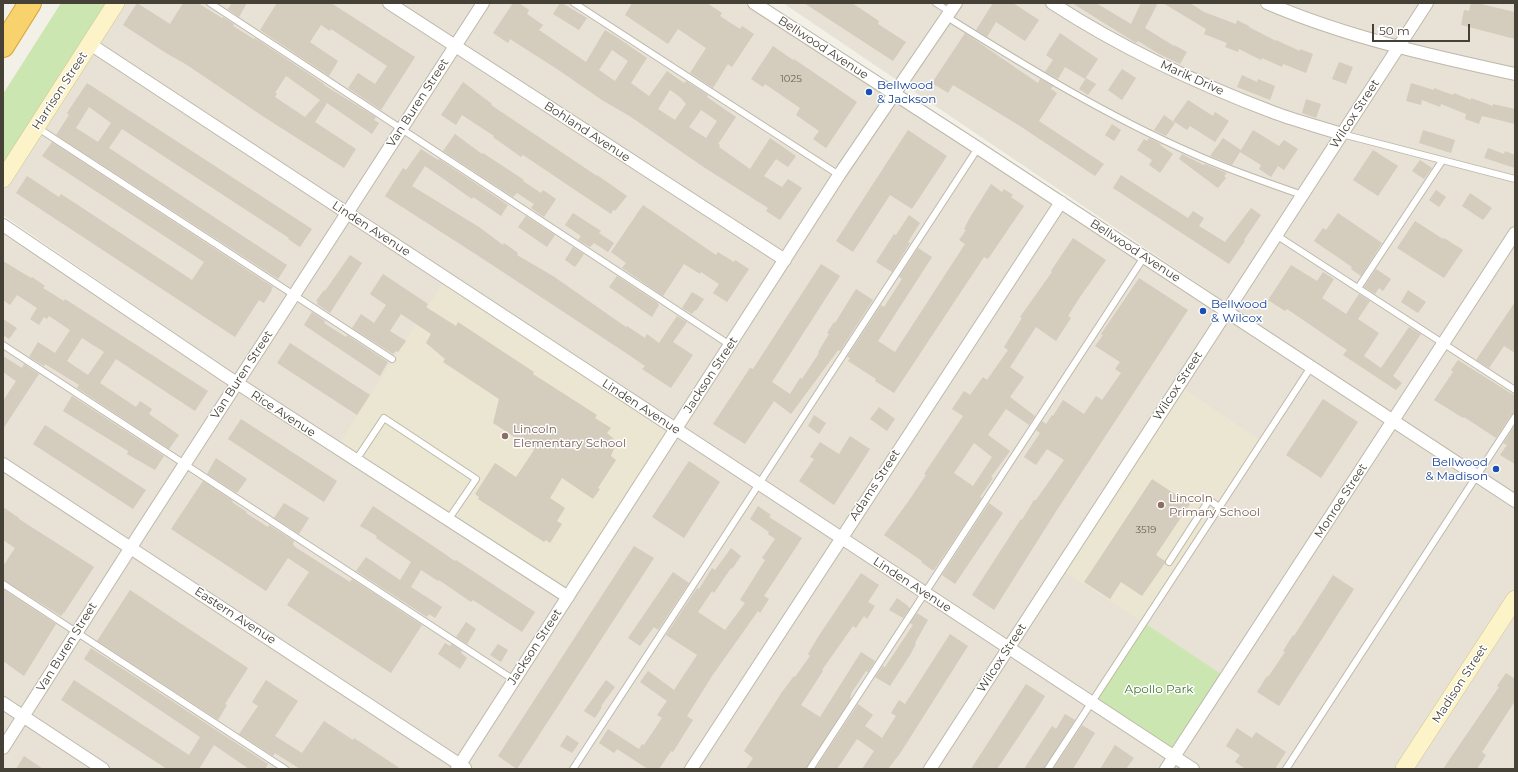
<!DOCTYPE html>
<html>
<head>
<meta charset="utf-8">
<style>
  body { margin:0 }
  #map { position:relative; width:1518px; height:772px; overflow:hidden; background:#f3f0e7; font-family:Montserrat,sans-serif }
  canvas { display:block }
  .frame { position:absolute; inset:0; border:4px solid #464136; pointer-events:none }
  .scale { position:absolute; left:1372px; top:24px; width:98px; height:18px; box-sizing:border-box; border:2px solid #464136; border-top:0; padding-left:5px; font-size:12px; line-height:14px; white-space:nowrap; color:#464136; -webkit-text-stroke:3px #fff; paint-order:stroke }
</style>
</head>
<body>
<div id="map">
<canvas width="1518" height="772"></canvas>
<div class="frame"></div>
<div class="scale">50 m</div>
</div>
<script>
const c = document.querySelector('canvas').getContext('2d');
c.lineJoin = 'round';
function fillPath(path, color) {
  c.fillStyle = color;
  c.fill(path, 'evenodd');
}
function trace(path, color, width, dash) {
  c.strokeStyle = color;
  c.lineWidth = width;
  c.lineCap = dash ? 'butt' : 'round';
  c.setLineDash(dash || []);
  c.stroke(path);
}
function drawText(font, color, halo, rows, align = 'center') {
  c.font = font + ' Montserrat,sans-serif';
  c.lineWidth = 3;
  c.setLineDash([]);
  c.textBaseline = 'middle';
  c.strokeStyle = halo;
  c.fillStyle = color;
  for (const [text, x, y, turn = 0] of rows) {
    c.save();
    c.translate(x, y);
    c.rotate((+turn || 0) * Math.PI / 180);
    c.textAlign = isNaN(turn) ? turn : align;
    if (halo) c.strokeText(text, 0, 0);
    c.fillText(text, 0, 0);
    c.restore();
  }
}
const residential = new Path2D(`
  M125 3H745L890 95 672 427 338 445 3 215V191Z
  M783 3H1515V498Z
  M895 98 1222 312 926 769H461Z
  M3 234 235 385 3 742Z
  M1228 316 1515 504V595L1402 769H1197L1094 702 1187 769H934L1062 570 1259 440 1180 387Z
  M239 391 561 598 453 769H3V758Z
  M1515 603V769H1408Z`);
const education = new Path2D(`
  M446 278 672 427 566 592 338 445Z
  M1180 387 1260 440 1141 621 1062 570Z`);
const green = new Path2D(`
  M61 3H108L3 165V94Z
  M1146 624 1224 676 1174 754 1094 702Z`);
const building = new Path2D(`
  M137 3 170 24 183 3H198L222 18 223 17 234 24 233 26 254 39 255 38 324 84V85L376 117 374 120 379 123 372 134 327 103 315 122 356 149 344 168 264 117 187 65 166 53 123 25ZM286 76 320 100 305 117 275 97 277 93H275Z
  M232 3H247L239 17 228 9Z
  M277 3H331L415 57 381 110 348 88 358 73 375 84 387 66 331 29 330 31 321 25 310 42 338 61 329 76 260 30Z
  M513 3H519L529 10 527 14 543 25 539 30 586 62 605 30 618 38 647 58 631 83 649 96 667 71 684 83 686 81 708 95 707 97 736 117 718 144 720 145 719 147 750 169 770 138 796 156 788 167 776 159 764 176 782 187 788 179 802 188 780 220 766 211 768 208 705 168 631 117 602 100 557 69 510 39 508 43 493 33ZM612 50 628 61 615 81 599 70ZM670 90 680 97 686 104 675 120 658 109ZM701 110 717 121 706 138 689 127Z
  M560 3H562L587 18 579 30 553 14Z
  M632 3H707L722 13 720 16 740 29 742 26 754 34 732 67 728 64 713 88 690 73 706 48 678 29 668 44 625 15Z
  M804 3H852L879 21 878 24 906 42 893 61Z
  M993 3H1013L1039 20 1025 41 996 22 987 37 976 30Z
  M1072 3H1096L1131 24 1141 3H1158L1145 28 1174 46V45L1187 52 1180 64 1159 54 1138 41 1136 43Z
  M1163 3H1190L1204 12 1236 24 1237 20 1249 26V27L1276 41V40L1300 51V49L1313 54 1306 73 1283 64 1282 67 1262 58 1261 60 1239 49 1238 52 1225 47 1227 43 1204 34 1206 29Z
  M1471 3H1477L1515 12V39L1461 25 1464 10 1469 11Z
  M965 33 1038 83 1040 79 1053 86 1051 89 1057 93 1039 121 1104 164 1095 176 1020 126 953 85 948 93 932 83Z
  M1060 33 1098 59 1085 79 1065 67 1058 79 1045 72 1053 60 1046 55Z
  M773 46 793 60 794 59 857 102 826 148 813 139 819 131 796 115 800 108 765 84 763 87 751 79Z
  M1339 62 1353 67 1346 84 1332 79Z
  M1122 69 1136 78 1122 100 1108 90Z
  M1242 75 1257 82 1258 79 1275 86 1270 100 1237 87Z
  M1086 78 1096 84 1088 95 1079 89Z
  M463 82 492 104 491 105 597 176V175L627 196 615 211 613 210 611 214 523 155 521 157 493 137 494 136 462 115 456 125 441 115Z
  M87 83 312 229 300 247 288 239 289 238 122 129 109 148 287 265 278 279 56 135 69 115 67 113ZM89 107 111 123 98 142 76 128Z
  M1411 83 1434 90V88L1453 95 1454 93 1471 100V98L1493 106V104L1515 109V124L1482 116 1479 124 1465 119 1466 114 1441 104 1440 107 1422 100 1421 105 1406 101Z
  M1306 99 1321 104 1316 118 1302 113Z
  M1188 100 1213 116 1215 112 1229 121 1215 142 1190 126 1187 130 1173 121Z
  M1164 115 1175 123 1166 136 1154 130Z
  M1112 124 1121 130 1114 141 1105 135Z
  M908 130 947 156 912 209 890 195 853 252 836 241Z
  M1253 130 1279 146 1284 140 1298 149 1284 170 1278 166 1271 177 1259 169 1261 165 1240 152 1232 165 1210 156 1223 138 1241 150Z
  M1423 130 1455 140 1451 153 1419 143Z
  M455 134 482 154 483 153 524 180 523 181 541 193 543 190 556 199 544 217 531 208 534 204 517 193 513 197 443 151Z
  M1149 138 1161 144 1160 145 1173 154 1160 173 1149 165 1152 160 1137 150 1144 139 1147 141Z
  M52 142 273 287 271 290H272L264 303 259 300 235 337 16 193 27 176 59 197 61 194 192 280 204 262 42 156Z
  M1488 148 1504 154 1505 151 1515 155V168L1484 158Z
  M421 149 438 160 439 159 508 205 501 216 473 197 472 199 425 166 412 186 479 227 503 245 504 243 518 253 517 255 553 276 626 327 627 326 645 338 647 334 659 343 677 316 687 322 673 342 693 355 671 388 642 369 645 366 629 355 477 255 385 196 403 168 406 170Z
  M1373 150 1398 166 1378 196 1353 180Z
  M1182 154 1204 165 1205 164 1227 173 1224 176 1226 178 1218 188 1179 159Z
  M1420 160 1432 168 1424 179 1412 171Z
  M1121 175 1188 218 1193 211 1204 218 1199 226 1225 242 1251 208 1261 215 1244 240 1245 241 1229 264 1113 188Z
  M991 184 1002 192 1004 189 1013 195 1011 197 1024 206 988 259 984 257 894 393 875 381 876 379 848 361 850 358 847 357 881 305 884 307 902 279 899 277 918 248 932 257 878 341 895 352 965 244 959 240 966 230 964 229 969 219Z
  M1436 190 1446 197 1439 207 1429 200Z
  M1470 193 1492 208 1483 220 1462 206Z
  M643 205 716 255 718 252 734 262 735 260 749 269 727 302 713 293 719 284 701 272 700 274 684 264 663 296 622 268 626 263 611 252Z
  M573 213 601 231 599 233 614 243 608 252 594 243 590 247 578 240 581 236 565 225Z
  M1338 213 1382 243 1361 276 1351 269 1352 267 1314 241 1323 228 1326 230Z
  M909 215 920 223 908 242 910 243 892 272 876 262 894 234 896 235Z
  M526 216 555 235 547 247 518 227Z
  M1415 221 1443 239 1444 238 1463 250 1444 278 1397 248Z
  M1073 238 1106 260 1080 297 1068 316 1071 318 1056 341 1036 327 1010 367 1024 377 1010 397 1035 416 1029 425 1006 409 988 435 1010 451 991 477 993 478 980 497 982 498 934 570H932L921 562 922 561 884 535 910 499 926 475 924 474 963 416 952 409 964 391 970 395 983 377 987 380 1008 350 1004 347 1022 318 1020 317 1052 272 1051 271ZM974 443 992 457 973 486 954 473Z
  M573 247 584 254 575 267 565 260Z
  M350 255 362 263 330 313 317 304 318 302 316 301 324 290 325 291Z
  M3 261 31 278 32 277 45 286 43 288 64 301 65 299 208 391 195 411 116 359 100 383 136 407 140 401 152 409 149 414 179 435 169 449 77 388 79 385 45 364 44 366 29 357 38 342 55 353 70 330 49 316 47 319 44 317 39 325 30 319 37 308 17 295 10 305 3 300ZM82 338 104 352 88 375 67 361Z
  M821 264 840 276 772 382 790 394 800 378 802 379 819 353 818 352 829 334 827 333 834 322 835 323 856 289 873 300 840 351 838 350 836 353 791 414 774 401 745 444 713 424 750 368 753 369Z
  M1291 265 1317 281 1323 272 1334 279 1322 298 1346 314 1359 294 1370 301 1358 319 1379 333 1364 356 1381 368 1409 327 1421 334 1393 376 1402 383 1396 390 1343 355 1347 350 1287 309 1285 311 1268 300Z
  M1376 269 1391 279 1383 291 1379 288 1375 294 1364 287Z
  M383 274 428 304 426 307 456 326 458 322 534 372 533 374 597 415 595 418 611 428 607 433 613 438 615 446 611 456 616 460 598 488 600 489 593 499 562 478 550 498 565 508 557 521 562 524 550 543 546 540 544 542 478 499 479 497 475 494 495 463 516 477 534 450 493 423 499 399 443 362 445 359 426 343 431 334 401 314 390 331 406 341 398 352 396 351 393 354 352 328 361 314 374 323 386 305 370 294Z
  M617 276 658 303V304L659 305 652 317 609 287Z
  M1139 278 1188 310 1055 513 994 610 972 595 1021 519 1022 520 1034 500H1036L1064 460 1047 449 1036 465 1024 457 1040 433 1036 430 1042 421 1046 424 1052 415 1053 416 1063 400 1084 414 1096 396 1102 400 1121 373 1115 369 1120 362 1095 346 1103 335 1101 334Z
  M1408 290 1426 302 1418 313 1401 302Z
  M692 292 704 299 696 311 695 310 692 314 682 308Z
  M1515 302V353L1504 346 1489 368 1476 360Z
  M312 312 325 321 324 323 346 337 347 335 388 362 380 376 304 325Z
  M3 319 17 328 9 339 3 335Z
  M290 343 370 395 357 415 277 363Z
  M3 356 22 368 24 364 39 374 3 429V401L16 381 3 372Z
  M1458 360 1515 396V413L1511 415 1496 438 1464 417 1463 418 1434 400 1453 372 1451 370Z
  M72 396 164 456 155 470 127 454 128 451 63 411Z
  M1323 399 1358 422 1321 478 1286 455Z
  M879 407 895 419 887 431 870 419Z
  M814 415 826 423 819 434 808 426Z
  M241 419 337 481 324 502 228 439Z
  M45 425 146 490 133 509 33 444Z
  M1515 425V464L1500 455 1507 445 1503 443Z
  M850 436 870 449 834 505 799 481 814 459 810 457 820 442 839 454Z
  M216 458 247 479 237 493 207 474Z
  M689 461 720 482 684 538 652 517Z
  M1152 479 1190 504 1156 555 1165 561V563L1142 596 1121 582 1110 599 1084 582Z
  M203 481 233 501 232 502 247 512 246 513 268 527 269 525 294 541 293 544 295 547 350 582 352 579 422 625 391 673 287 605 309 572 288 558 266 591 171 529Z
  M284 503 309 518 299 534 274 518Z
  M989 503 1003 513 955 584 942 575Z
  M373 506 436 548 455 561 456 560 535 612 522 632 473 600 471 602 439 580 438 581 421 570 411 587 442 607 435 618 429 614 427 617 356 571 366 557 400 580 411 562 376 538 377 536 360 526Z
  M758 506 771 515 769 517 802 538 764 596 769 599 760 613 758 611 712 676 687 716 693 720 673 752 671 751 659 769H648L617 749 614 753 599 743 608 729 639 749 642 744 644 745 662 718 657 715 667 701 640 682 648 671 674 690 697 655 666 635 697 588 699 589 712 568 715 570 731 548 741 556 732 569 731 568 714 593 712 591 698 612 725 630 745 603 740 600 765 560 762 558 775 539 768 534 769 532 750 519Z
  M3 507 19 518V519L94 567 64 613V612L61 616 3 580V566L15 548 3 540Z
  M634 546 654 558 517 769 498 756Z
  M673 572 689 583 658 630 654 627 640 646 628 638Z
  M861 573 879 585 868 602 875 606 867 619 864 616 856 628 853 626 822 670 823 671 801 705 820 717 861 652 875 661 868 672 866 671 852 692 850 698 851 699 806 769H746L753 758 744 751 782 692 794 676 795 677 810 656 808 654 818 637Z
  M1333 575 1354 589 1279 706 1257 692 1267 676 1268 677 1285 652 1283 651 1293 635 1294 636Z
  M3 589 56 624 24 676 3 661Z
  M130 590 248 668 225 704 227 705 218 720 97 641Z
  M897 598 908 606V607L910 608 903 618 889 610Z
  M917 613 928 620 915 643 916 644 910 655 890 686 875 677 883 666 885 667 913 625 910 623Z
  M466 622 476 629 467 644 456 637Z
  M950 634 968 646 901 752 888 769H862L874 751 857 739 837 769H815L858 704 873 715 865 726 882 738 896 716 891 713 899 700 905 704Z
  M445 643 450 646 452 644 462 651 461 653 467 658 460 669 438 654Z
  M498 644 508 650 501 662 490 655Z
  M91 648 268 764 265 769H249L214 745 199 769H167L61 700 74 680 189 755 200 737 84 659Z
  M1506 673 1515 679V701L1482 752 1486 755 1477 769H1443L1499 687 1497 686Z
  M266 680 298 701 275 736 302 753 324 721 353 740 354 738 401 769H300L275 753 273 756 239 734 258 706 252 702Z
  M606 680 615 687 601 706 602 707 595 718 584 711Z
  M1026 684 1045 696 1037 709 997 769H971Z
  M1065 714 1075 720 1044 769H1024L1052 726 1056 729Z
  M1082 725 1095 733 1073 769H1053Z
  M1237 728 1252 738 1256 732 1286 752 1275 769H1246L1235 762 1240 755 1226 746Z
  M567 735 579 743 572 753 560 746Z
  M1115 745 1134 758 1126 769H1100Z
  M24 756 43 769H16Z`);
const lane = new Path2D(`
  M210 3 730 345
  M574 3 839 175
  M936 3 950 12
  M947 17C1027 67 1107 116 1194 154 1229 170 1266 182 1302 195
  M38 128 392 359
  M1342 134 1515 179
  M1276 235 1515 390
  M1358 288 1442 161
  M3 345 514 680
  M356 460 384 418 476 479 448 520
  M1169 562 1209 500 1219 507
  M3 584 285 769
  M573 769 978 148
  M810 769 1144 257
  M1048 769 1311 367
  M1286 769 1515 417`);
const street = new Path2D(`
  M389 3 785 260
  M754 3 978 148 1515 501
  M1052 3C1121 48 1198 84 1275 113 1297 121 1320 127 1342 134
  M1267 3C1346 37 1432 56 1515 74
  M90 44 1193 769
  M3 225 223 374 568 597
  M3 464 465 768
  M3 703 103 769
  M3 748 142 530 483 3
  M457 769 839 175 956 3
  M691 769 1061 202
  M930 769 1427 3
  M1166 769 1515 233`);
const secondary = new Path2D(`
  M3 179 116 3
  M1404 769 1515 599`);
const highway = new Path2D(`
  M3 46 30 3`);
const markers = [
  [869,92,4,"#1a4fb4"],
  [1203,311,4,"#1a4fb4"],
  [505,436,4,"#8d6e63"],
  [1496,469,4,"#1a4fb4"],
  [1161,505,4,"#8d6e63"]
];
const numberNames = [
  ["1025",791,79],
  ["3519",1146,530]
];
const streetNames = [
  ["Bellwood Avenue",823,48,33],
  ["Marik Drive",1192,78,24],
  ["Harrison Street",60,91,-57],
  ["Van Buren Street",418,103,-57],
  ["Wilcox Street",1355,114,-57],
  ["Bohland Avenue",587,132,33],
  ["Linden Avenue",371,229,33],
  ["Bellwood Avenue",1135,251,33],
  ["Van Buren Street",242,375,-57],
  ["Jackson Street",711,375,-57],
  ["Wilcox Street",1178,386,-57],
  ["Linden Avenue",641,407,33],
  ["Rice Avenue",283,414,33],
  ["Adams Street",875,485,-57],
  ["Monroe Street",1341,501,-57],
  ["Linden Avenue",912,585,33],
  ["Eastern Avenue",235,616,33],
  ["Van Buren Street",67,647,-58],
  ["Jackson Street",535,647,-57],
  ["Wilcox Street",1002,658,-57],
  ["Madison Street",1460,684,-57]
];
const transitNames = [
  ["Bellwood",877,85],
  ["& Jackson",877,99],
  ["Bellwood",1211,304],
  ["& Wilcox",1211,318],
  ["Bellwood",1488,462,"right"],
  ["& Madison",1488,476,"right"]
];
const educationNames = [
  ["Lincoln",513,429],
  ["Elementary School",513,443],
  ["Lincoln",1169,498],
  ["Primary School",1169,512]
];
const parkNames = [
  ["Apollo Park",1159,689]
];
fillPath(residential, '#e7e2d5');
fillPath(education, '#ebe6d2');
fillPath(green, '#cbe6b1');
fillPath(building, '#d4ccbd');
trace(lane, '#beb8aa', 8);
trace(street, '#beb8aa', 14);
trace(secondary, '#d1c598', 18);
trace(highway, '#d7a83d', 24);
trace(lane, '#fff', 6);
trace(street, '#fff', 12);
trace(secondary, '#fcf3c8', 17);
trace(highway, '#f8d26d', 22);
for (const [x, y, r, color] of markers) {
  const dot = new Path2D();
  dot.arc(x, y, r, 0, 2 * Math.PI);
  c.fillStyle = color;
  c.fill(dot);
  trace(dot, '#fff', 1.5);
}
drawText('10px', '#6a6458', null, numberNames);
drawText('12px', '#464136', '#fff', streetNames);
drawText('12px', '#164399', '#fff', transitNames, 'left');
drawText('12px', '#785e54', '#fff', educationNames, 'left');
drawText('12px', '#43752c', '#fff', parkNames);
</script>
</body>
</html>
